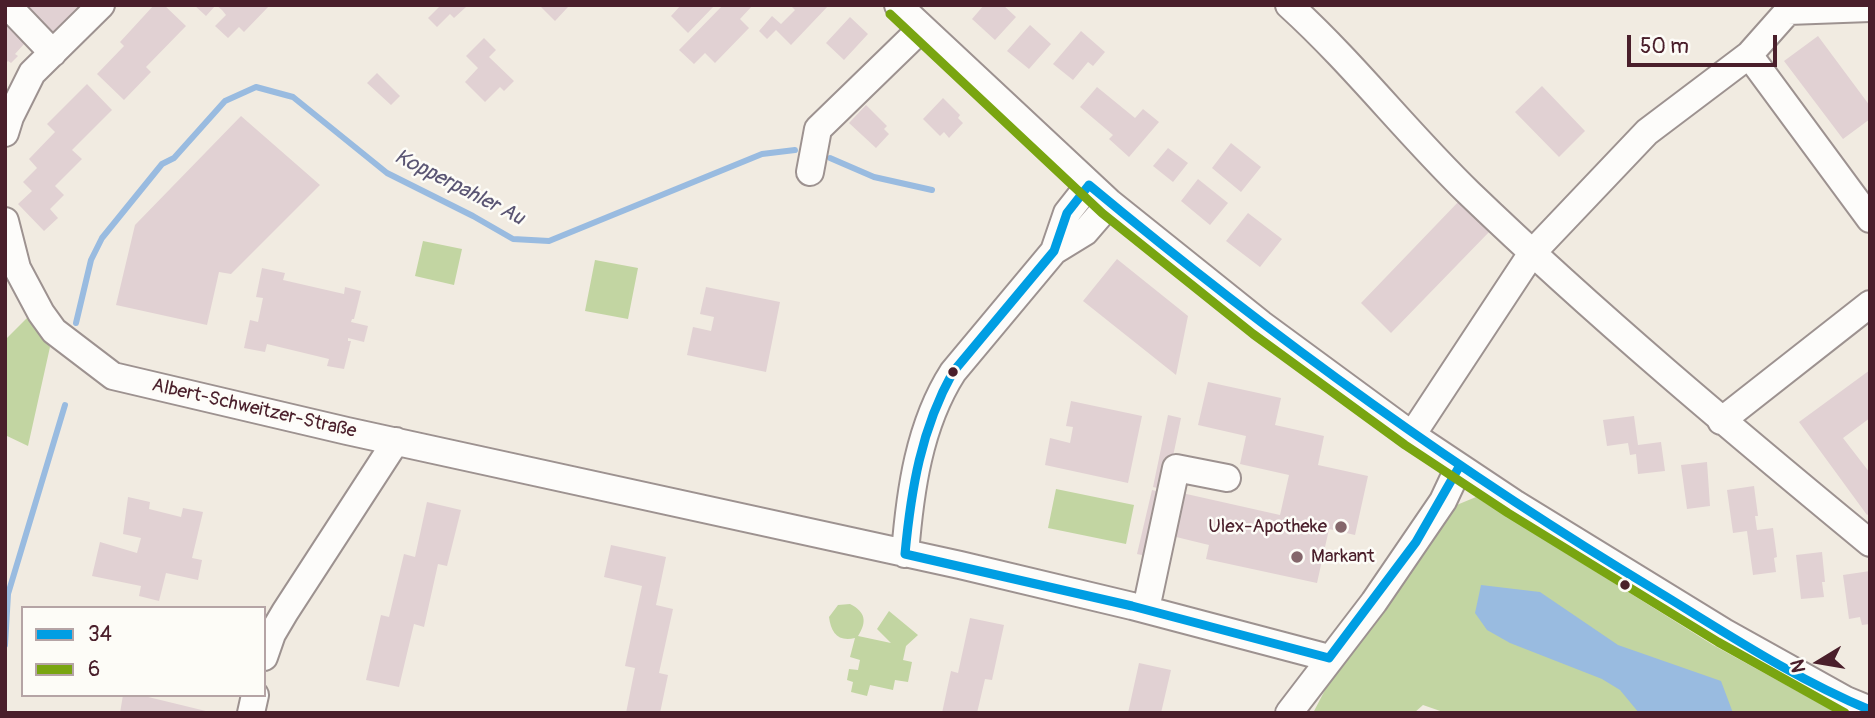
<!DOCTYPE html>
<html>
<head>
<meta charset="utf-8">
<style>
  body { margin:0 }
  #map { position:relative; width:1875px; height:718px; overflow:hidden; background:#f1ebe1; font-family:Pangolin,sans-serif }
  canvas { display:block }
  .frame { position:absolute; inset:0; border:7px solid #4a1f2b; pointer-events:none }
  .legend { position:absolute; left:21px; top:606px; width:245px; height:91px; box-sizing:border-box; background:#fdfcf7; border:2px solid #b5a4a5; margin:0; padding:9px 12px; list-style:none; font-size:21px; color:#4a1f2b }
  .legend li { display:flex; align-items:center; gap:14px; height:35px }
  .legend b { width:35px; border:2px solid #b5a4a5 }
  .north { position:absolute; left:1784px; top:627px; width:70px; height:70px; -webkit-text-stroke:5px #fdfcf7; paint-order:stroke; rotate:259deg; font-size:19px; font-weight:700; line-height:28px; text-align:center; color:#4a1f2b }
  .north::after { content:''; display:block; margin:auto; width:24px; height:32px; background:#4a1f2b; clip-path:polygon(50% 0,100% 100%,50% 72%,0 100%) }
  .scale { position:absolute; left:1627px; top:35px; width:150px; height:32px; box-sizing:border-box; border:4px solid #4a1f2b; border-top:0; padding-left:9px; font-size:21px; line-height:24px; white-space:nowrap; color:#4a1f2b; -webkit-text-stroke:5px #fdfcf7; paint-order:stroke }
</style>
</head>
<body>
<div id="map">
<canvas width="1875" height="718"></canvas>
<div class="frame"></div>
<ul class="legend">
<li><b style="height:9px;background:#009ee3"></b>34</li>
<li><b style="height:9px;background:#79a511"></b>6</li>
</ul>
<div class="north">N</div>
<div class="scale">50 m</div>
</div>
<script>
const c = document.querySelector('canvas').getContext('2d');
c.lineJoin = 'round';
function fillPath(path, color) {
  c.fillStyle = color;
  c.fill(path, 'evenodd');
}
function trace(path, color, width, dash) {
  c.strokeStyle = color;
  c.lineWidth = width;
  c.lineCap = dash ? 'butt' : 'round';
  c.setLineDash(dash || []);
  c.stroke(path);
}
function drawText(font, color, halo, rows, align = 'center') {
  c.font = font + ' Pangolin,sans-serif';
  c.lineWidth = 5;
  c.setLineDash([]);
  c.textBaseline = 'middle';
  c.strokeStyle = halo;
  c.fillStyle = color;
  for (const [text, x, y, turn = 0] of rows) {
    c.save();
    c.translate(x, y);
    c.rotate((+turn || 0) * Math.PI / 180);
    c.textAlign = isNaN(turn) ? turn : align;
    if (halo) c.strokeText(text, 0, 0);
    c.fillText(text, 0, 0);
    c.restore();
  }
}
const green = new Path2D(`
  M423 241 462 249 454 285 415 276Z
  M595 260 638 268 628 319 585 311Z
  M28 317 50 347 28 446 5 435V340Z
  M1056 489 1134 505 1126 544 1048 528Z
  M1476 497 1713 645 1837 713H1446L1423 705 1414 713H1313L1336 669 1447 509Z
  M850 604C866 612 867 622 858 636L891 643 877 629 889 611 918 635 906 646 903 660 912 662 908 682 895 680 893 690 870 685 867 696 851 692 853 682 847 680 849 669 858 670 860 660 850 657 855 638C838 642 831 633 829 617L838 605Z`);
const water = new Path2D(`
  M1481 585 1540 592 1618 645 1721 681 1733 713H1639L1620 690 1602 679 1510 643 1487 630 1475 613Z`);
const stream = new Path2D(`
  M830 158 874 177 932 190
  M76 323 91 260 102 238 162 164 174 158 225 101 256 87 293 97 387 173 473 216 513 239 549 241 762 154 795 150
  M5 645 8 594 65 405`);
const building = new Path2D(`
  M23 5H75L78 8 52 34Z
  M154 5H164L186 26 146 67 151 72 124 100 97 74 124 46 120 42Z
  M194 5H270L244 32 239 27 228 38 215 26 226 15 222 10 216 5 206 16Z
  M441 5H464L466 7 454 18 450 14 437 27 428 18Z
  M543 5H566L568 7 555 21 541 7Z
  M681 5H715L688 33 671 16Z
  M723 5H753L740 19 749 28 715 63 705 53 694 64 679 50Z
  M790 5H829L791 45 776 30 767 39 759 31 772 16 781 24 795 10Z
  M984 5H1003L1016 17 995 40 972 19Z
  M850 17 868 34 844 60 826 43Z
  M5 24 25 43 15 54 18 56 11 63 8 61 5 64Z
  M1030 25 1051 44 1029 69 1007 51Z
  M1081 31 1105 52 1093 66 1088 62 1073 80 1053 64Z
  M1818 36 1870 106V119L1843 139 1784 61Z
  M484 38 496 50 489 57 514 81 504 91 500 87 485 102 465 82 478 68 466 56Z
  M377 73 400 96 391 105 367 83Z
  M87 84 112 110 72 150 82 159 55 186 64 195 50 209 58 218 44 231 18 204 32 191 23 182 37 168 29 159 55 132 47 124Z
  M1542 86 1585 131 1559 157 1515 112Z
  M1097 87 1135 118 1143 109 1159 122 1129 157 1109 139 1113 135 1080 107Z
  M943 98 960 115 958 118 963 123 949 138 944 132 940 136 923 119Z
  M866 105 887 126 884 129 889 134 876 148 849 123Z
  M241 116 320 185 231 274 219 272 207 325 116 305 135 225Z
  M1231 143 1261 167 1241 192 1212 168Z
  M1168 148 1188 163 1173 182 1153 166Z
  M1198 179 1228 203 1210 225 1181 201Z
  M1461 199 1491 230 1391 333 1361 303Z
  M1248 213 1282 239 1260 267 1226 241Z
  M1117 259 1188 316 1176 375 1083 301Z
  M262 268 285 273 283 280 344 294 345 287 361 291 354 319H352L351 322 368 326 364 342 348 338V341H351L344 369 327 366 329 359 267 344 265 352 244 348 250 320 258 322 263 298 256 297Z
  M706 287 780 302 766 372 687 355 693 327 711 331 714 317 700 314Z
  M1870 370V418L1843 438 1870 473V513L1867 515 1799 422Z
  M1208 382 1281 398 1275 425 1324 436 1318 465 1368 476 1355 535 1329 529 1317 583 1206 559 1209 545 1172 536 1182 493 1280 515 1289 475 1240 464 1246 436 1198 425Z
  M1071 401 1142 416 1128 483 1045 465 1050 438 1070 443 1073 427 1066 426Z
  M1168 415 1181 418 1166 490 1153 487Z
  M1634 416 1638 445 1661 442 1665 471 1638 474 1636 454 1630 455 1628 443 1607 446 1603 420Z
  M1707 462 1710 506 1687 509 1681 465Z
  M1754 486 1758 516H1755L1757 530 1773 528 1777 557 1774 558 1776 572 1753 575 1747 531 1733 533 1727 490Z
  M1152 490 1165 493 1151 557 1137 554Z
  M128 497 150 502 149 509 181 517 183 508 203 512 192 558 202 560 198 580 166 573 159 601 139 596 141 586 92 576 100 542 137 553 141 538 123 534Z
  M427 502 461 510 447 566 438 564 424 627 414 624 399 687 366 680 381 615 389 617 404 554 415 557Z
  M611 545 666 557 656 605 673 609 659 673 668 675 660 713H626L635 668 625 666 642 586 604 577Z
  M1822 552 1825 582H1822L1824 597 1801 599 1796 555Z
  M1870 571V624L1862 625 1860 617 1849 619 1843 575Z
  M970 618 1004 625 992 680 985 679 977 713H942L951 671 958 673Z
  M1139 663 1171 670 1161 713H1128Z
  M123 695H140L214 713H120Z`);
const minor = new Path2D(`
  M7 5 53 53
  M898 5 1110 203 1261 324 1412 435 1514 503 1724 632 1846 700 1870 710
  M1289 5C1353 63 1407 133 1469 193 1597 316 1733 430 1870 543
  M1749 55 1870 219
  M5 133 10 117 32 73 101 5
  M810 172 818 129 922 28
  M5 221 17 268 41 313 54 331 113 376 347 431 960 565 1132 606 1329 658
  M1054 251 1067 213 1089 185
  M1721 421 1870 304
  M1412 435 1532 253 1647 132 1749 55 1788 11 1870 8
  M905 554C910 491 919 425 953 372L1054 251 1085 232 1110 203
  M1146 609 1176 468 1227 478
  M264 657 272 634 285 612 396 441
  M251 713 255 695
  M1289 713 1374 602 1443 501 1459 467`);
const bus1 = new Path2D(`
  M1089 185C1268 334 1457 471 1657 591 1726 633 1795 679 1870 710
  M905 554 1132 606 1329 658
  M905 554C911 490 921 429 953 372L1054 251 1067 213 1089 185
  M1329 658 1416 542 1459 467`);
const bus2 = new Path2D(`
  M890 14 1102 213 1253 334 1405 445 1508 513 1718 642 1845 713`);
const markers = [
  [953,372,6,"#4a1f2b"],
  [1341,527,7,"#84666b"],
  [1297,557,7,"#84666b"],
  [1625,585,6,"#4a1f2b"]
];
const streetNames = [
  ["Albert-Schweitzer-Straße",254,409,13]
];
const poiNames = [
  ["Ulex-Apotheke",1327,527],
  ["Markant",1311,557,"left"]
];
const waterNames = [
  ["Kopperpahler Au",459,188,27]
];
fillPath(green, '#c2d5a2');
fillPath(water, '#99bbe0');
trace(stream, '#99bbe0', 6);
fillPath(building, '#e1d1d3');
trace(minor, '#9d9290', 30);
trace(minor, '#fdfcfa', 26);
trace(bus1, '#009ee3', 9);
trace(bus2, '#79a511', 9);
for (const [x, y, r, color] of markers) {
  const dot = new Path2D();
  dot.arc(x, y, r, 0, 2 * Math.PI);
  c.fillStyle = color;
  c.fill(dot);
  trace(dot, '#fdfcf7', 2.5);
}
drawText('19px', '#4a1f2b', '#fdfcf7', streetNames);
drawText('19px', '#4a1f2b', '#fdfcf7', poiNames, 'right');
drawText('italic 21px', '#5a5573', '#fdfcf7', waterNames);
</script>
</body>
</html>
